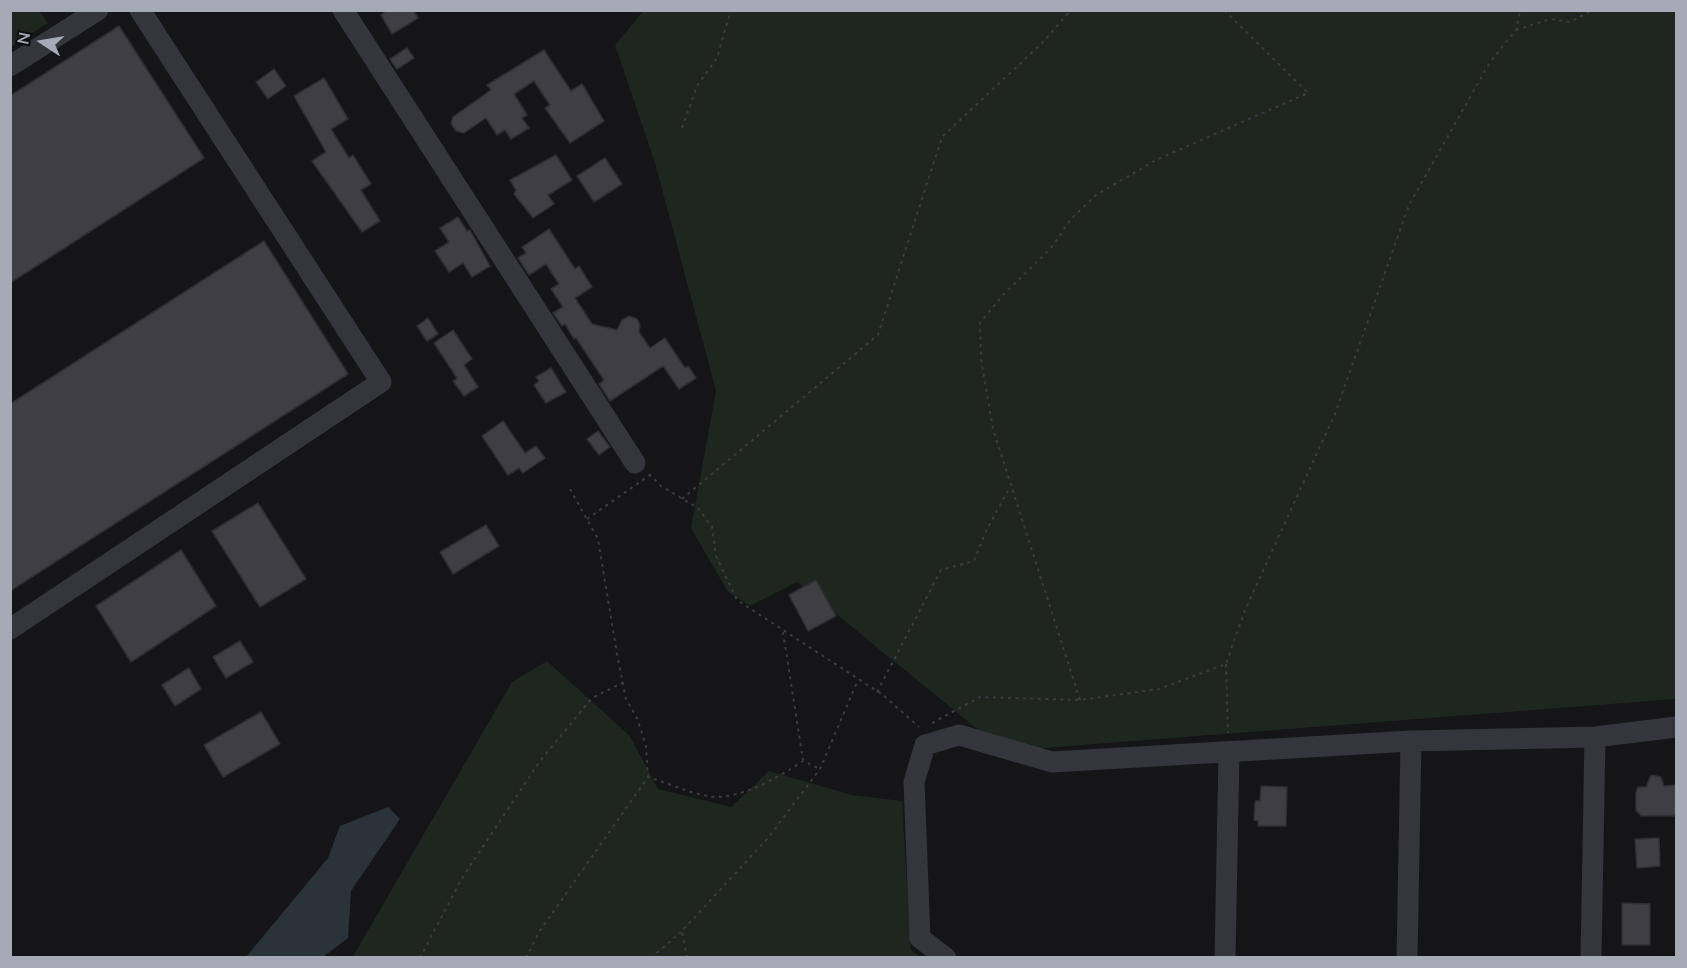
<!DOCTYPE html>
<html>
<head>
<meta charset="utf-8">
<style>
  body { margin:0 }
  #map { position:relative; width:1687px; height:968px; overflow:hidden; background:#151416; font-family:"Nunito Sans",sans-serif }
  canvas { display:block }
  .frame { position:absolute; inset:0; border:12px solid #a6aab7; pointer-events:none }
  .north { position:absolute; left:12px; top:12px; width:60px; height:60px; -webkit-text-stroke:4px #100f11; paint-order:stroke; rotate:282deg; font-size:16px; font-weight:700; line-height:24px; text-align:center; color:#a6aab7 }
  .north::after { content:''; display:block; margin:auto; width:21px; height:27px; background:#a6aab7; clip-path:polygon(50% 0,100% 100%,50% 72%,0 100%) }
</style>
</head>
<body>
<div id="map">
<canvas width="1687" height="968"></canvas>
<div class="frame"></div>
<div class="north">N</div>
</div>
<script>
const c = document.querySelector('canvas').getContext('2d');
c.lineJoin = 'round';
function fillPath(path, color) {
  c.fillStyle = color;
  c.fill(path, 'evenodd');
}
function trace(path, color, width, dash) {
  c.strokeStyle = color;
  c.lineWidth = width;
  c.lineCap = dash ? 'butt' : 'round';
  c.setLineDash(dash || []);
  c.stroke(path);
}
const green = new Path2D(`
  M11 10 39 11 48 23 11 47Z
  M644 10 1676 11V699L1004 751 797 582 750 606 728 592 691 528 716 391 655 163 615 45Z
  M547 661 630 736 658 789 731 807 769 771 852 795 902 801 911 950 921 957 352 958 512 682Z`);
const water = new Path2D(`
  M388 807 400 819 351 891 348 938 323 957H246L328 858 340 826Z`);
const building = new Path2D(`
  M387 10H413L418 18 392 34 381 15Z
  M119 26 204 158 10 283V96Z
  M407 48 414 58 397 69 390 59Z
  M544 50 571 91 582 84 604 121 570 143 545 108 550 105 534 81 514 94 527 115 522 118 529 128 511 139 505 130 497 135 486 118 464 133 456 131 451 123 453 117 491 90 487 85Z
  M274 69 286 86 268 99 256 82Z
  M324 78 348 119 331 129 349 158 353 155 371 184 361 190 380 221 362 232 312 161 326 152 294 96Z
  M556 155 572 180 548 195 554 204 533 218 514 194 516 190 510 180Z
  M605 158 622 184 594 202 577 176Z
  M458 217 467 231 470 230 490 266 472 277 463 263 449 272 435 251 449 242 440 228Z
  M549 229 575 269 579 266 592 287 575 298 592 324 617 330 622 320 629 316 637 319 640 325 639 332 650 348 665 338 685 368 688 366 696 378 679 389 663 366 610 401 599 384 604 380 576 338 574 339 565 324 562 326 553 313 563 307 551 289 559 284 546 264 529 275 518 258 526 253 522 247Z
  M264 241 348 374 10 591V404Z
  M428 318 438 334 427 341 417 326Z
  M453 330 472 359 464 365 478 387 464 396 453 381 457 378 434 343Z
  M551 368 566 392 546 403 534 385 539 381 536 377Z
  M503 421 525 453 536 446 545 458 523 473 519 468 508 475 482 436Z
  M598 431 610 447 599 455 587 439Z
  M258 503 306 579 260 607 212 531Z
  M486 525 499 546 453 574 440 552Z
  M181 550 216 606 131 662 96 606Z
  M816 580 836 616 808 631 789 595Z
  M240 641 253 662 226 678 213 657Z
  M189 668 201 689 175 706 162 685Z
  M261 712 280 744 223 777 204 745Z
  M1651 775 1661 777 1664 786 1677 785V812L1674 816H1641L1636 810V792L1638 787H1646Z
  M1261 786 1287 787 1286 826H1258V821L1254 820 1255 801H1260Z
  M1659 838 1660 866 1637 868 1635 839Z
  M1622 903 1650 904V945H1622Z`);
const path = new Path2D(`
  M1516 30 1550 19 1570 22 1593 10
  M682 128 697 86 717 58 731 10
  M649 474 661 486 698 508 712 527 716 556 737 600 883 695 919 727
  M570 489 598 539 617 654 626 699 637 718 646 746 648 777
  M682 499 878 335 942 137 1042 43 1071 10
  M587 519 650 475
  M783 632 803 760
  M1226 664 1228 733
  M877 692 941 570 974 561 986 531 1010 487
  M1080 700 993 429 981 359 980 323 1002 296 1051 248 1071 219 1096 195 1156 160 1308 93 1224 10
  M932 723 980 697 1080 700 1159 689 1226 664 1245 610 1335 414 1409 205 1490 62 1516 30 1520 10
  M420 958 462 878 540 761 592 698 624 682
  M526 958 539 932 648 777C667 783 687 792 707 796 737 802 779 777 803 761L820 769
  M651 958 681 932
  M687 958 682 931 768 838 820 769 858 680`);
const minor = new Path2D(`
  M343 10 635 463
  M10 66 98 10
  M10 629 381 382 140 10
  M946 958 920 938 914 782 925 745 959 735 1052 762 1411 741 1595 737 1676 727
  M1225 958 1229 752
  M1407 958 1411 741
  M1591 958 1595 737`);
fillPath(green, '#1e2620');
fillPath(water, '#2a333a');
fillPath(building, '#3f3f43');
trace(building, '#2f2e32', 1.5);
trace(path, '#3b3d42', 2, [3, 4.5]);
trace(minor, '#35363b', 21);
</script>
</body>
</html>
